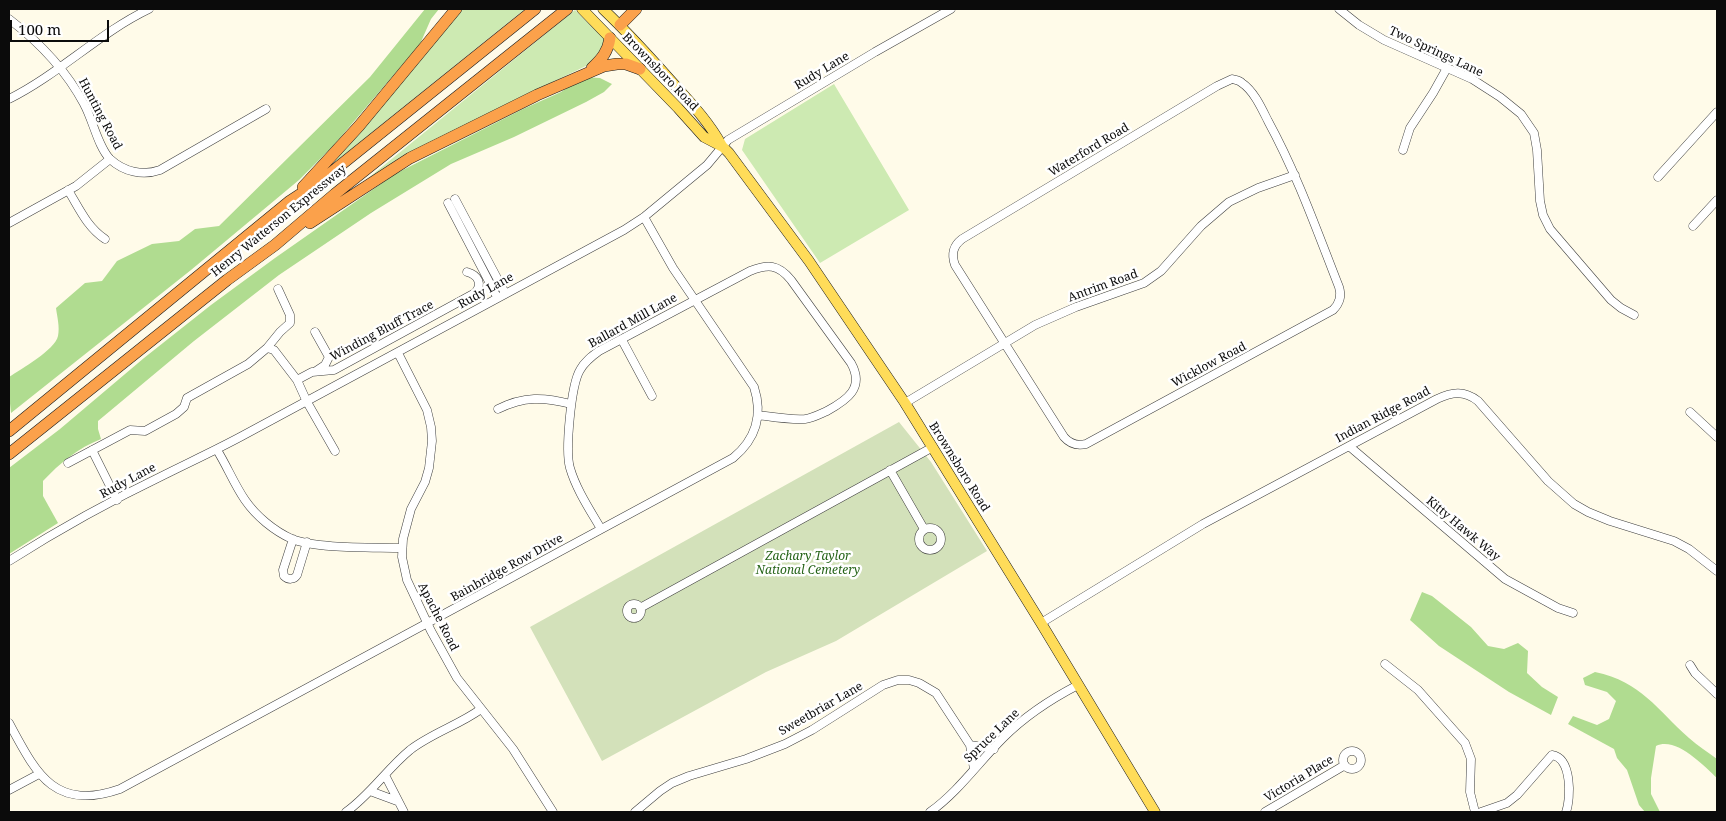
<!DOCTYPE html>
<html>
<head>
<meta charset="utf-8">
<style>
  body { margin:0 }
  #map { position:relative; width:1726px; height:821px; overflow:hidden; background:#fffbe9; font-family:"Noto Serif",serif }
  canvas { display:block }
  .frame { position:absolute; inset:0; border:10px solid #0b0b0b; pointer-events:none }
  .scale { position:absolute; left:10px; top:20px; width:99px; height:22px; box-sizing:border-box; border:2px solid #0b0b0b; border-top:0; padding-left:6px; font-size:15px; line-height:18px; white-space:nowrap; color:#0b0b0b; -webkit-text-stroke:4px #fff; paint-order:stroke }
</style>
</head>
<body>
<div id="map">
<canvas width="1726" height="821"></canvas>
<div class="frame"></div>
<div class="scale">100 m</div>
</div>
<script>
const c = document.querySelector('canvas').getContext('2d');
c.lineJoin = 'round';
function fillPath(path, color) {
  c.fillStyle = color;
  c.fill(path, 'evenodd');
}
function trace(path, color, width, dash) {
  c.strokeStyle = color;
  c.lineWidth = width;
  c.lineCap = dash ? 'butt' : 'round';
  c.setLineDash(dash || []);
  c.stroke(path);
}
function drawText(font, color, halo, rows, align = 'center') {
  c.font = font + ' "Noto Serif",serif';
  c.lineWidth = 5;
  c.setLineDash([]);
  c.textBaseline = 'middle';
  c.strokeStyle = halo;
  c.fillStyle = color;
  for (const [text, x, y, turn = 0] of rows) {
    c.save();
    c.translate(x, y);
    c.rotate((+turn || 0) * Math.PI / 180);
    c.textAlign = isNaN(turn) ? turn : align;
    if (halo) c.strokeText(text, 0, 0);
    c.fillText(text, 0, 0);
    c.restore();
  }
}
const green = new Path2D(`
  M460 9H525L335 162 333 160Z
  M575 10 606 41 603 47 588 65 513 101 356 188Z
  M834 84 909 210 820 263 742 150 745 139Z`);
const forest = new Path2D(`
  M425 9H439L431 19 420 44 333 146 299 180 191 270 11 413 9 394V377C21 369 55 350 58 336 60 327 57 316 56 308L85 283 102 281 117 261 152 244 179 241 195 229 219 226 370 77Z
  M583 77 600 78 612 84 604 92 586 102 514 137 451 164 371 213 279 275 194 341 98 421V429L101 439C78 448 60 463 43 481V496L58 523 9 554V468L60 429 144 358 211 305 275 258 395 174 523 109 561 92Z
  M1422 592 1432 596 1471 627 1488 646 1504 649 1518 643 1528 651 1527 673 1542 687 1558 697 1551 715 1509 692 1439 646 1410 620Z
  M1595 672C1642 682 1656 709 1689 738 1698 746 1708 752 1717 759V778C1704 766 1676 736 1656 746L1651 778V794L1660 812H1645L1639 805 1627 770 1617 758 1614 749 1568 724 1573 716 1597 725 1609 719 1616 701 1607 692 1585 685 1583 678Z`);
const cemetery = new Path2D(`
  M899 422 931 462 987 551 836 641 766 672 602 761 530 627Z`);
const minor = new Path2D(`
  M1339 9 1359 25 1384 40 1472 79 1500 97 1521 114 1534 133 1537 150 1540 201 1543 215 1550 229 1611 300 1621 308 1634 315
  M9 19C39 42 66 70 84 104 93 120 98 147 110 159 124 172 143 176 160 170L266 109
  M1232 79C1235 80 1239 80 1242 83 1254 91 1262 109 1268 121 1297 174 1317 231 1339 287 1342 296 1340 303 1333 310L1086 444C1077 446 1070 444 1064 437L955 265C951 254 953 246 962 239L1217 86Z
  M9 99C59 74 99 33 149 9
  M1403 150 1410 128 1433 93 1447 68
  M1658 177 1717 112
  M68 190C79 208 87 227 105 239
  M455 199 505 293
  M448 203 497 297
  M9 223 76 186 110 159
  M1693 226 1717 200
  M315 332 329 357 325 365 316 371
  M622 340 652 396
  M267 348 280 332 290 323V315L278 289
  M398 353 427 410 431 427 432 441 429 468 425 482 411 509 403 539 402 557 407 580 431 631 457 678 513 749 553 812
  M297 380 312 372 334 370 475 293C483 284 478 275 467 272
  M905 403 1035 325 1076 307 1144 283 1161 271 1201 226 1229 202 1258 188 1295 175
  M498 409C524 396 544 397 571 404
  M1690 412 1717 437
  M1349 446 1505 579 1558 608 1573 613
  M92 450 117 500
  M217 450C227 466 234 484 245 500 256 516 274 531 292 539 317 549 373 547 402 548
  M68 463 130 430 145 431 176 414 184 407 187 398 248 364 267 348 274 350 297 380 307 402 335 451
  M890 470 924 529
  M919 539a11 11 0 1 1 22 0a11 11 0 1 1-22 0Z
  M601 529C590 510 576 489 570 468 565 451 571 385 580 370 585 361 592 356 599 351L750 271C768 264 778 264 791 280L851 363C865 388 847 400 827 411 820 414 813 418 805 419 790 420 773 417 758 415
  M293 539 283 570 284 576C288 580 294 580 297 575L307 542
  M9 561C58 530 112 500 164 475 190 462 216 450 242 436 370 368 496 298 624 230L644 217 707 165 728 140 875 52 951 9
  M627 611a7 7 0 1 1 14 0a7 7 0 1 1-14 0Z
  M640 608 933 447
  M1041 623 1203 524 1437 399C1452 392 1464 390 1478 401L1548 481 1574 504 1588 512 1610 521 1674 541 1689 549 1717 571
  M1385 664 1418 690 1465 743 1471 759 1470 792 1475 812
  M1690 665 1695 673 1717 694
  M9 723C36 773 54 812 120 789L733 458C756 439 763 415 754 387L673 268 644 217
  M970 745 994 749
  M1343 760a9 9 0 1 1 18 0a9 9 0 1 1-18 0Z
  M385 775 404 812
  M9 790 39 774
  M370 791 397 801
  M346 812C370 795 387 769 410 750 432 733 459 725 481 709
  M635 812 660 791 672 783 689 776 746 759 785 744 812 730 883 685 898 680H909L919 683 936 693 970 745 974 769
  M930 812C958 792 978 763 1003 738 1025 716 1051 699 1078 685
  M1265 812 1345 765
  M1481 812 1507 803 1517 795 1552 755C1572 758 1571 798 1566 812`);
const major = new Path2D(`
  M582 9 678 108 704 137 723 147 729 153 809 261 905 403 1041 623 1155 812
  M603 9C627 32 650 57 672 82 690 102 709 122 722 146`);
const highway = new Path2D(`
  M620 25 636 9
  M592 68C602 59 608 51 610 38
  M303 187 359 126 456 9
  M310 223 410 158 537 95 604 66 617 64H626L640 69
  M9 431 290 201 322 180 535 9
  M9 454 227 280 275 245 335 194 567 9`);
const streetNames = [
  ["Two Springs Lane",1436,52,25],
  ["Rudy Lane",822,71,-31],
  ["Brownsboro Road",660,72,46],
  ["Hunting Road",100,114,62],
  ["Waterford Road",1089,150,-31],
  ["Henry Watterson Expressway",279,221,-39],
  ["Antrim Road",1103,286,-20],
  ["Rudy Lane",486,291,-29],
  ["Ballard Mill Lane",633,321,-29],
  ["Winding Bluff Trace",382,331,-28],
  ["Wicklow Road",1209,365,-28],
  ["Indian Ridge Road",1383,415,-28],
  ["Brownsboro Road",959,467,58],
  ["Rudy Lane",128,481,-28],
  ["Kitty Hawk Way",1463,529,40],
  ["Bainbridge Row Drive",507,568,-29],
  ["Apache Road",438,617,63],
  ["Sweetbriar Lane",821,709,-30],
  ["Spruce Lane",992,736,-44],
  ["Victoria Place",1299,779,-31]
];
const parkNames = [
  ["Zachary Taylor",808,557],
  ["National Cemetery",808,571]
];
fillPath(green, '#cdeab2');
fillPath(forest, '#b0dc90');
fillPath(cemetery, '#d3e1ba');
trace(minor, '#3e3e3e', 9);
trace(major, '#1c1c1c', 11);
trace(highway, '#1c1c1c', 12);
trace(minor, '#fff', 8);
trace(major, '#ffdc59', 10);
trace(highway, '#fba14b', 11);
drawText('12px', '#0b0b0b', '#fff', streetNames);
drawText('italic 12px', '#266419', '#fff', parkNames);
</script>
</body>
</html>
